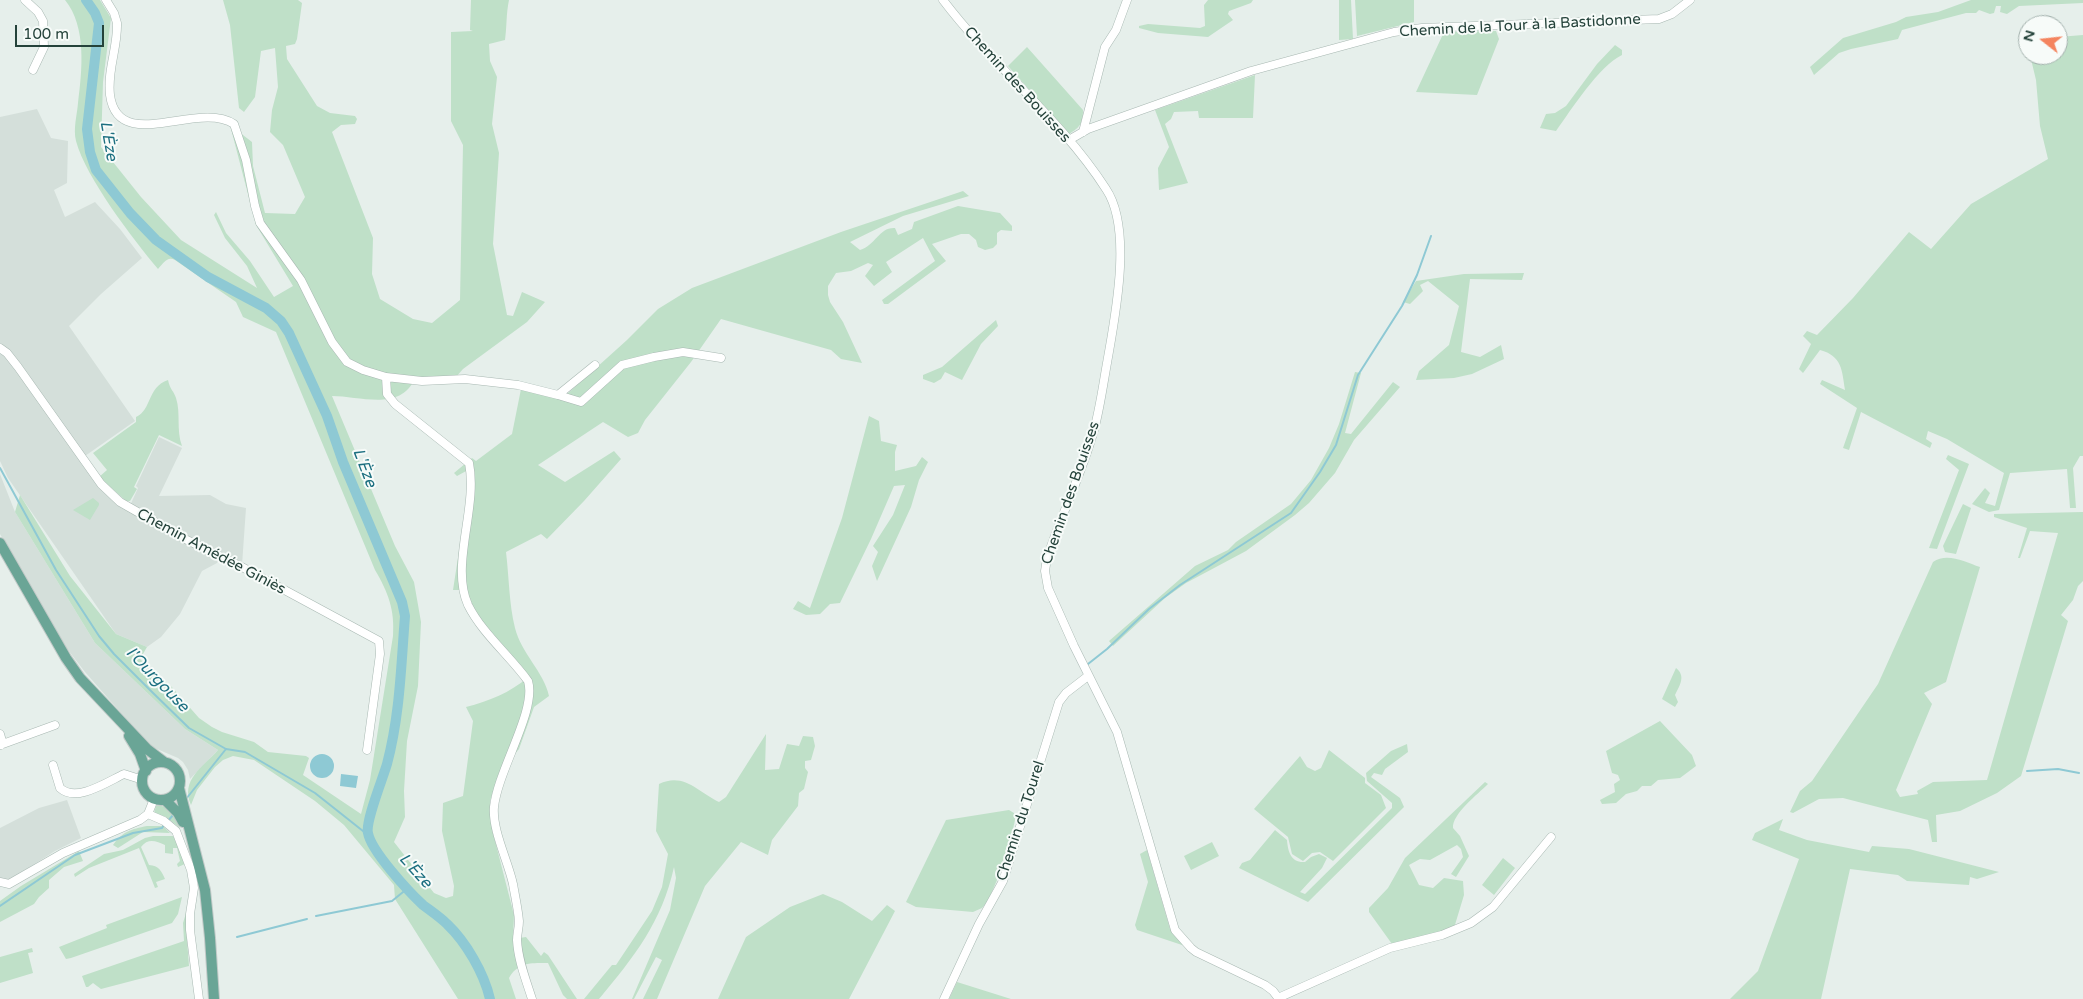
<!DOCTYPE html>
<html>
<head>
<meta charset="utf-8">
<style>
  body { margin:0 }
  #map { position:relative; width:2083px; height:999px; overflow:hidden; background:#e6efeb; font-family:"Varela Round",sans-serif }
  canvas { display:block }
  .north { position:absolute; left:2018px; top:15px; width:50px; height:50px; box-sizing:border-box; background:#f7fbf9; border:1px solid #a3b1ad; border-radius:50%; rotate:286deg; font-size:14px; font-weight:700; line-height:20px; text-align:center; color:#24423a }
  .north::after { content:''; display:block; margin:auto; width:18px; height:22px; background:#f4845f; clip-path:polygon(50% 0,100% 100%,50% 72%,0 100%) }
  .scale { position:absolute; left:15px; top:25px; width:89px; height:22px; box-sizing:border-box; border:2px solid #24423a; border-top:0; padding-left:6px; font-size:15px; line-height:18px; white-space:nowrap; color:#24423a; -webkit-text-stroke:4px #f7fbf9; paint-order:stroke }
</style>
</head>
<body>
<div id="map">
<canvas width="2083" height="999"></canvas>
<div class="north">N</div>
<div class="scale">100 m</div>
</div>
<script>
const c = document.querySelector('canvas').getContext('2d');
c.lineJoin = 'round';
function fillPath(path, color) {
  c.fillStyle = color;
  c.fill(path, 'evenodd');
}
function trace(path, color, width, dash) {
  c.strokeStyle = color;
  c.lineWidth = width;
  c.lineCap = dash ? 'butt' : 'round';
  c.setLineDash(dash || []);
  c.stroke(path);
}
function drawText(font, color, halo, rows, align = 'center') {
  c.font = font + ' "Varela Round",sans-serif';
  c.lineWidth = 4;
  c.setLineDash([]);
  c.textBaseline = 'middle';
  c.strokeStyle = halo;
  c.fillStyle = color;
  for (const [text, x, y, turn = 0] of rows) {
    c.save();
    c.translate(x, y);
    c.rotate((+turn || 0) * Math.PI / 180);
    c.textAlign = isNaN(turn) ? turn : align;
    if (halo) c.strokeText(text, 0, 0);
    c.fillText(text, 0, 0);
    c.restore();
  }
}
const built = new Path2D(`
  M37 109 51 138 68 141 67 183 54 190 65 217 95 202 120 229 142 258 101 294 69 326 135 421 85 456 95 480 116 503 128 510 138 488 136 486 159 437 182 448 159 496 210 495 226 504 246 508 242 565 222 556 217 563 202 571 180 614 161 637 147 647 116 634 8 478 0 461V117Z
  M0 474 15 512 95 643 185 729 218 750 190 779 188 770 183 762 178 758 150 746 85 672 65 646 0 534Z
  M67 800 81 838 55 851 0 886V828L39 808Z`);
const green = new Path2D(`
  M65 0H100L111 18 103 82 101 147 141 197 181 240 257 288 247 266 225 238 214 215 216 212 226 233 250 261 274 297 293 286 256 225 230 125 252 142 253 166 265 213 295 214 305 197 283 145 270 132 272 110 278 87 275 48 261 51 255 97 244 112 239 108 230 25 223 0H298L302 3 297 39 295 44 286 46 287 59 317 106 330 113 355 116 357 119 355 124 341 125 332 132 373 238 372 274 380 299 413 319 432 323 460 300 463 145 451 121V32L473 31 470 30 471 0H509C506 14 507 26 505 40L489 44 490 61 497 77 492 124 499 153 493 244 507 315 513 316 522 292 545 302 527 322 463 369 456 377 415 378C401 412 360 396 332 396L395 546 414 582 421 622 418 686 407 741 404 791 405 817 394 842 434 893 446 898 453 896 454 886 442 831 443 803 463 796 473 721 466 707C489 701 510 693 528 677 505 650 476 624 467 590H453L470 480 468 470 457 476 454 473 472 458 476 461 512 434 521 389 566 395 627 340 658 309 692 288 841 232 963 191 969 196 903 216 850 242 860 250C876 245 879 227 895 228L898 235 912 229 914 222 958 206 1000 213 1012 226V231L1001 230 997 233V244L993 248 985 250 978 247 976 240 969 234H961L932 244 946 261 888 304H884L882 300 935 261 923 238 886 262 892 272 874 286 865 276 873 265 868 263 851 271 836 273 828 286V295L830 302 843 322 862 363 841 359 831 350 721 319 691 362 645 420 638 433 628 437 603 422 538 465 565 482 614 451 621 459 584 501 547 539 541 534 506 552C509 576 509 604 515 628 521 653 544 672 549 696L534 707 519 749 499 773 490 801 492 829 514 915 513 939 526 937 541 956 544 952 548 955 577 999H567L563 995 548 963C531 963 518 962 509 978L516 999H458L395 899 394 885 344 825 315 801 254 760 233 756 223 760 215 767 197 790 191 805C180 780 203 767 218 750L185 729 95 643 15 512 20 495 70 576 116 634 147 647 140 659 157 676 170 685 199 718 212 727 222 732 254 742 268 752 306 756 309 758 303 775 361 814 370 780 393 636C395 610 388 592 375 570L276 332 243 317 236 302 175 260C167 256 164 263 158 269 133 239 86 178 76 141 73 128 77 116 78 103 82 71 87 27 65 0Z
  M1208 0H1253L1251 3 1229 11 1228 14 1233 20 1208 37 1158 33 1139 28V26L1148 24 1200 28 1205 26 1204 5Z
  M1339 0H1351L1353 39 1339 40Z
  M1355 0H1414V22L1357 36Z
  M1971 0H2083V3L2019 6 2007 14 2000 12 2001 6H1996L1994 13 1990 14 1979 10 1976 13H1966L1902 30 1898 39 1851 49 1839 53 1814 75 1810 67 1843 38 1896 22 1906 17 1938 12Z
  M1496 31 1499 39 1477 95 1416 92 1444 32Z
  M2083 35V456H2080L2073 468 2076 508H2070L2067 469 2010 473 1999 510 1989 512 1972 504 1985 488 1990 493 1985 503 1995 506 2004 473 1947 439 1928 431 1926 439 1932 443 1930 448 1861 412 1849 450 1843 448 1857 408 1820 384 1822 380 1845 390C1842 370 1842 356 1820 350L1803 373 1799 369 1811 344 1803 336 1807 331 1817 335 1853 298 1909 232 1931 249 1971 204 2048 159 2040 126 2036 80 2030 55H2058V37Z
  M1615 45 1622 50V55C1599 66 1571 110 1556 131L1540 128 1546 114 1555 113 1566 106 1597 64Z
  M1027 47 1083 110C1083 124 1080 127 1069 134L1008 66Z
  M1255 75 1253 118H1199L1198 111 1174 112 1171 119 1165 124 1188 183 1159 190 1158 168 1169 147 1155 110Z
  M1524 273 1522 280 1470 279 1461 352 1480 357 1501 345 1504 359 1472 374 1454 378 1416 380 1419 371 1449 345 1459 306 1428 281 1420 285 1423 291 1410 304 1403 302 1416 281 1464 274Z
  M996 320 998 326 981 344 962 380 945 372 941 379 934 383 923 379V375L942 367Z
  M1355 372 1361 373 1345 433 1351 434 1393 382 1400 387 1354 440 1335 473 1309 503 1295 515 1246 551 1186 583 1165 598 1113 646 1109 641 1195 566 1228 550 1236 542 1291 504 1311 480 1329 448 1339 424Z
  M168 380C170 390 174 391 176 398 181 413 176 430 182 446L159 435 134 487 137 489 130 501H126L99 477 107 470 93 453 136 422V417C152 410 147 387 168 380Z
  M869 416 879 421 881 441 897 445 895 452V471L916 466 922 457 928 462 919 480 911 507 877 581 872 566 878 552 873 546 893 515 905 485 894 486 871 539 840 603 830 604 820 614 806 615 793 609 798 601 810 608 842 518Z
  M1948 455 1969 464 1937 549 1929 548 1959 470 1946 459Z
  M93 498 99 503V505L90 520 73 510Z
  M1963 504 1971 508 1956 554 1945 552 1943 546Z
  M2083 512V581L2078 586 2073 600 2061 615 2068 621 2021 776 1997 793 1960 811 1936 815 1937 842H1932L1928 820 1843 798 1819 799 1793 813 1790 812 1800 791 1812 781 1878 684 1933 562C1947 552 1965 562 1980 567L1946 682 1924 693 1932 704 1896 790 1900 797 1918 794 1917 791 1933 782 1987 780 2058 533 2030 531 2020 558H2018L2027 528 1994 517V514Z
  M1676 668C1686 676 1680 685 1675 695L1678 702 1675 707 1662 699Z
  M1660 721 1692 755 1696 766 1680 778 1658 780 1651 786H1642L1637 791 1626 794 1616 803 1602 804 1600 800 1615 792 1614 784 1620 780 1618 775 1612 773 1606 751Z
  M766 734 765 770 779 769 787 744 799 746 803 736 813 737 815 746 811 760 805 761V768L808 772 804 789 799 793 798 806 772 840 768 855 741 842 705 886 657 999H643L662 960 656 957 634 999H632L670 910 676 878 674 867C662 922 634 957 599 999H584L612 965H616L652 911 662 887 668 854 656 831 659 784C684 772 698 792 719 802L726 797Z
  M1407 744 1408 752 1385 769 1382 775 1374 773 1371 777 1400 798 1404 807 1308 902 1239 868 1242 863 1250 860 1275 830 1287 840C1288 852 1291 863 1305 862L1311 857 1319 854 1327 858 1322 868 1300 892 1305 894 1392 808V803L1367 781 1366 773 1391 751Z
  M1329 750 1365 778V783L1381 795 1386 808 1333 861 1320 852 1312 853 1303 861 1292 854 1288 837 1254 809 1300 756 1307 767 1315 771 1321 768Z
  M1485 782 1488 784C1478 794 1452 814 1453 828L1460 836 1469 856 1456 877 1451 874 1463 857 1461 849 1457 845 1430 860 1420 859 1409 865 1419 885 1433 888 1444 878 1463 881 1464 895 1454 928 1392 944 1369 912V908L1388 888 1405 858Z
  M156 806C170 804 176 817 180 828L166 817 154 813Z
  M1009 810 1014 813 1015 820 1013 829 997 880 988 901 982 908 973 912 916 907 906 902 946 820Z
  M1783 819 1779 830 1807 840 1869 852 1872 846 1909 849 1999 872 1977 879 1970 877 1969 885 1907 881 1898 875 1850 869 1821 999H1730L1758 971 1799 859 1752 840 1755 833Z
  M147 826H163L170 833 143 832 118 848 113 845C122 832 131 829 147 826Z
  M153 836H173L179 845 185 864 178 867 177 864 180 861 177 848H173V854L165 853V845C156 841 148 838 141 847L149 865C159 866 161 870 165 879L156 882 158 887 155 888 139 848 89 868 75 877 74 874 104 854 123 850 145 838Z
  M1212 842 1219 856 1191 870 1184 856Z
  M1147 850 1170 929 1188 947 1137 930 1135 925 1148 882 1140 854Z
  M79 851 83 861 64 867 49 880V888L39 897 34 904 0 922V901L21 886Z
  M1503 858 1515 868 1494 895 1482 885Z
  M823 894 842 902 872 921 887 905 895 911 849 999H718L746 937 790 907Z
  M182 897 178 914 172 923 71 958 66 959 59 947 107 928 106 925Z
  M187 910 186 926 189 966 101 989 93 983 88 987H86L82 976 184 941 183 923Z
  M32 948 33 952 28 953 33 973 0 983V957Z
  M957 982 1011 999H949Z`);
const water = new Path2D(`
  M310 766a12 12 0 1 1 24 0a12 12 0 1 1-24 0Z
  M341 774 358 776 356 788 340 786Z`);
const stream = new Path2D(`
  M0 468 56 570 99 636 114 654 150 690 189 728 226 749 245 752 315 793 368 835
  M1088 664 1107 649 1149 609 1180 585 1291 513 1320 472 1336 445 1358 375 1402 306 1417 275 1431 236
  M2027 771 2058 769 2079 773
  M186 799 226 749
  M167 822 174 814
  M0 906 75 855 133 833 162 828 164 825
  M316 916 392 901 408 888
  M237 937 307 919`);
const river = new Path2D(`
  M86 0 95 13 99 23 87 129 90 152 96 170 130 213 156 240 208 277 266 308 281 321 289 333 327 416 343 462 402 602 405 616C401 666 400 715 387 764 383 778 365 822 368 833 371 851 409 892 423 905 431 911 440 917 447 924 466 942 484 973 490 999`);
const minor = new Path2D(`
  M25 0 38 12 43 21 44 47 33 70
  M106 0 114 13 117 23C118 47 107 70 110 95 118 155 198 100 234 124L246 160 255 206 260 223 301 280 332 342 347 362 363 370 386 377 422 381 465 379 518 385 558 395 595 365
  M943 0C993 66 1061 119 1106 189 1133 229 1115 317 1107 363 1103 385 1100 408 1094 430 1082 474 1061 515 1047 558L1045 571 1048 588 1074 646 1117 732 1175 930 1191 948 1196 952 1265 985 1273 991 1279 999
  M1083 132 1105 47 1116 30 1127 0
  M1069 140 1088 129 1251 71 1394 32 1422 28 1659 19 1672 14 1690 0
  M0 348 7 353 18 367 101 484 120 502 185 539 242 567 379 641 380 654 367 750
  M386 377 387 394 395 404 469 463C478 508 450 565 468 605 482 633 509 655 528 681 537 710 498 770 494 807 492 830 508 861 513 884 515 896 518 909 519 921 519 928 517 934 517 940 518 960 526 980 532 999
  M558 395 581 402 622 365 654 357 683 352 721 358
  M0 734 2 741 1 745
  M0 745 55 725
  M53 765 60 788C76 803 107 782 124 774L143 780
  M148 814 164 821 176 831 191 870 194 888 190 914V930L199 999
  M0 882 9 884 63 853 140 820 148 814 154 799
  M1278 998 1390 948 1442 935 1471 923 1493 907 1551 837
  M944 999 979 924 1003 881 1059 702 1066 693 1088 676`);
const major = new Path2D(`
  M0 543 66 658 80 678 147 749 164 762
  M129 736 140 754 146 771
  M142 781a19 19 0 1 1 38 0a19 19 0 1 1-38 0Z
  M179 788 205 890 210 938 214 999
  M165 800 178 813 183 822`);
const streetNames = [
  ["Chemin de la Tour à la Bastidonne",1520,26,-3],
  ["Chemin des Bouisses",1017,85,48],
  ["Chemin des Bouisses",1071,493,-71],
  ["Chemin Amédée Giniès",211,552,28],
  ["Chemin du Tourel",1021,821,-72]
];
const waterNames = [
  ["L'Èze",108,141,80],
  ["L'Èze",364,468,69],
  ["l'Ourgouse",157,680,46],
  ["L'Èze",415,871,48]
];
fillPath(built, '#d4dfda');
fillPath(green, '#bfe0c8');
fillPath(water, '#8ec9d4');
trace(stream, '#8ec9d4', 2);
trace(river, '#8ec9d4', 10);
trace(minor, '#a8b8b2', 9);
trace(major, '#c2cac8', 12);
trace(minor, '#fff', 8);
trace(major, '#6aa596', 10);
drawText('15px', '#24423a', '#f7fbf9', streetNames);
drawText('italic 16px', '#1c6f80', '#f7fbf9', waterNames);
</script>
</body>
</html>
